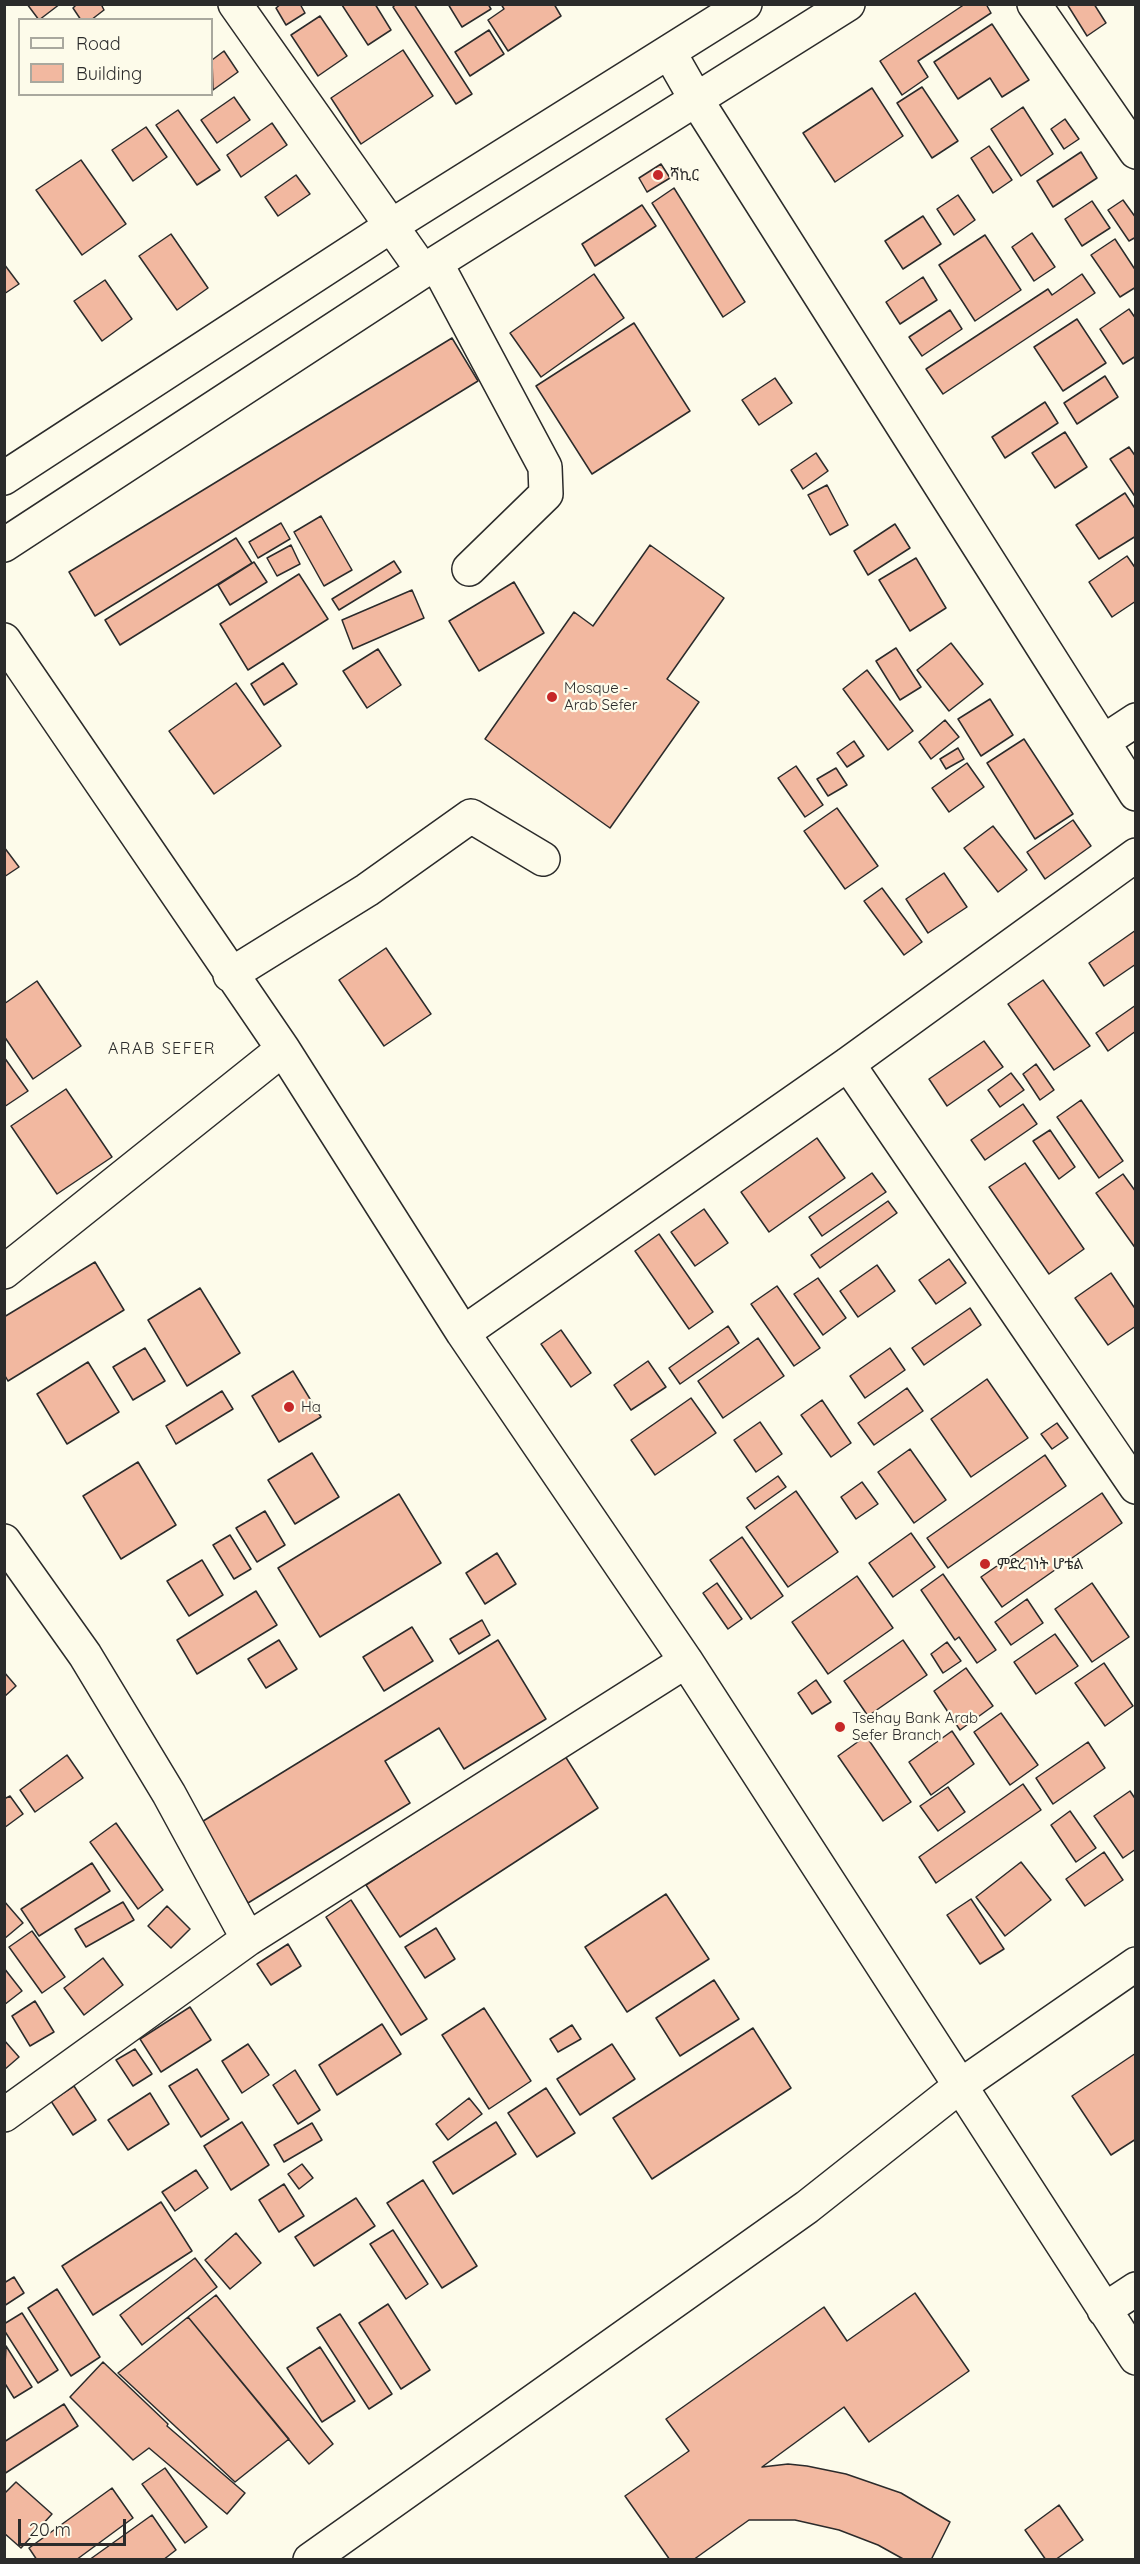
<!DOCTYPE html>
<html>
<head>
<meta charset="utf-8">
<style>
  body { margin:0 }
  #map { position:relative; width:1140px; height:2564px; overflow:hidden; background:#fdfbea; font-family:Quicksand,sans-serif }
  canvas { display:block }
  .frame { position:absolute; inset:0; border:6px solid #2b2b2b; pointer-events:none }
  .legend { position:absolute; left:18px; top:18px; width:195px; height:78px; box-sizing:border-box; background:#fdfbea; border:2px solid #a9a89e; margin:0; padding:8px 10px; list-style:none; font-size:18px; color:#2b2b2b }
  .legend li { display:flex; align-items:center; gap:12px; height:30px }
  .legend b { width:30px; border:2px solid #a9a89e }
  .scale { position:absolute; left:18px; top:2519px; width:108px; height:27px; box-sizing:border-box; border:3px solid #2b2b2b; border-top:0; padding-left:8px; font-size:18px; line-height:21px; white-space:nowrap; color:#2b2b2b; -webkit-text-stroke:4px #fdfbea; paint-order:stroke }
</style>
</head>
<body>
<div id="map">
<canvas width="1140" height="2564"></canvas>
<div class="frame"></div>
<ul class="legend">
<li><b style="height:8px;background:#fdfbea"></b>Road</li>
<li><b style="height:16px;background:#f2b8a0"></b>Building</li>
</ul>
<div class="scale">20 m</div>
</div>
<script>
const c = document.querySelector('canvas').getContext('2d');
c.lineJoin = 'round';
function fillPath(path, color) {
  c.fillStyle = color;
  c.fill(path, 'evenodd');
}
function trace(path, color, width, dash) {
  c.strokeStyle = color;
  c.lineWidth = width;
  c.lineCap = dash ? 'butt' : 'round';
  c.setLineDash(dash || []);
  c.stroke(path);
}
function drawText(font, color, halo, rows, align = 'center') {
  c.font = font + ' Quicksand,"Noto Sans Ethiopic",sans-serif';
  c.lineWidth = 4.5;
  c.setLineDash([]);
  c.textBaseline = 'middle';
  c.strokeStyle = halo;
  c.fillStyle = color;
  for (const [text, x, y, turn = 0] of rows) {
    c.save();
    c.translate(x, y);
    c.rotate((+turn || 0) * Math.PI / 180);
    c.textAlign = isNaN(turn) ? turn : align;
    if (halo) c.strokeText(text, 0, 0);
    c.fillText(text, 0, 0);
    c.restore();
  }
}
const building = new Path2D(`
  M27 4H60L39 20Z
  M77 4H101L104 10 91 20H81L73 8Z
  M281 4H300L305 13 286 25 276 8Z
  M375 4 391 30 368 45 342 5Z
  M396 4H414L472 94 456 104 393 7Z
  M448 4H488L491 9 462 27Z
  M501 4H554L561 16 508 51 488 20 504 9Z
  M965 4H986L991 13 918 61 928 77 902 95 880 61Z
  M1067 4H1094L1106 23 1087 36Z
  M320 16 347 56 318 76 291 35Z
  M992 24 1029 80 1002 97 990 78 958 99 934 62Z
  M489 30 504 54 470 76 455 52Z
  M403 50 433 96 361 144 331 98Z
  M224 51 238 72 213 90 212 60Z
  M922 87 958 141 932 158 897 103Z
  M872 88 903 136 835 182 803 133Z
  M234 97 250 120 217 143 201 120Z
  M1023 107 1053 154 1021 176 991 129Z
  M178 110 220 170 197 185 156 125Z
  M1065 119 1079 139 1064 149 1051 129Z
  M272 123 287 145 241 177 227 155Z
  M146 127 167 157 133 181 112 150Z
  M989 146 1012 180 993 193 971 158Z
  M1081 152 1097 178 1053 207 1037 181Z
  M81 160 126 224 82 255 36 190Z
  M661 164 670 178 647 192 639 178Z
  M296 175 310 194 278 216 265 197Z
  M674 188 745 302 723 317 652 203Z
  M958 195 975 220 954 235 937 209Z
  M1123 200 1136 218V237L1129 241 1108 210Z
  M1092 201 1110 228 1082 246 1065 219Z
  M642 205 656 226 595 266 582 244Z
  M923 216 941 244 903 269 885 241Z
  M1032 233 1055 267 1034 281 1012 247Z
  M171 234 208 288 177 310 139 256Z
  M985 235 1021 290 975 321 939 265Z
  M1115 239 1136 271V287L1120 297 1091 255Z
  M4 264 19 284 4 294Z
  M594 274 624 318 541 377 510 333Z
  M1082 274 1095 293 943 394 926 369 1048 289 1052 295Z
  M923 277 937 300 900 324 886 302Z
  M105 280 132 319 102 341 74 301Z
  M1129 309 1136 319V356L1123 364 1100 329Z
  M950 310 962 329 922 356 909 337Z
  M1077 319 1106 363 1063 391 1034 347Z
  M634 323 690 411 592 474 536 386Z
  M452 338 478 381 95 616 69 572Z
  M1105 376 1118 397 1077 424 1064 403Z
  M775 378 792 403 759 425 742 400Z
  M1045 402 1058 423 1005 458 992 437Z
  M1065 432 1087 467 1055 488 1032 453Z
  M1129 447 1136 457V498L1110 459Z
  M816 453 828 471 803 489 791 470Z
  M827 485 848 525 830 535 808 495Z
  M1125 493 1136 510V536L1099 559 1076 525Z
  M321 516 352 570 324 586 294 532Z
  M281 523 290 539 258 558 249 542Z
  M895 524 910 548 868 575 854 551Z
  M236 538 252 563 120 645 105 620Z
  M291 545 300 564 277 576 267 558Z
  M650 545 724 598 667 679 699 702 610 828 485 739 574 612 593 626Z
  M1127 556 1136 569V601L1112 617 1089 582Z
  M916 558 946 608 910 631 879 580Z
  M394 561 401 572 339 610 332 599Z
  M254 562 267 582 230 605 218 585Z
  M299 574 328 619 248 670 220 624Z
  M514 582 544 633 479 671 449 621Z
  M412 590 424 618 353 649 342 620Z
  M951 643 983 684 949 711 917 670Z
  M896 648 921 687 900 700 876 661Z
  M378 649 401 685 367 708 343 671Z
  M283 663 297 684 264 705 251 684Z
  M867 670 913 731 888 750 843 689Z
  M236 683 281 746 214 794 169 731Z
  M990 699 1013 735 981 756 958 719Z
  M945 720 959 737 931 759 919 742Z
  M1024 739 1073 814 1035 839 987 763Z
  M854 741 864 756 847 767 837 753Z
  M958 748 964 759 946 769 940 759Z
  M967 763 984 787 949 812 932 788Z
  M796 766 823 805 805 817 778 778Z
  M836 768 847 785 828 796 817 779Z
  M837 808 878 866 845 889 804 831Z
  M1073 820 1091 846 1045 879 1027 852Z
  M993 826 1027 870 998 892 964 848Z
  M4 847 19 867 4 877Z
  M944 873 967 907 928 933 906 899Z
  M882 888 922 942 904 955 864 901Z
  M1136 930V964L1104 986 1089 963Z
  M386 948 431 1014 384 1046 339 980Z
  M1043 980 1090 1046 1054 1070 1008 1004Z
  M37 981 81 1046 33 1079 4 1036V1004Z
  M1136 1005V1031L1108 1051 1096 1033Z
  M984 1041 1003 1067 947 1106 929 1079Z
  M4 1057 28 1091 4 1107Z
  M1036 1064 1054 1090 1040 1100 1023 1074Z
  M1011 1073 1024 1090 1000 1107 988 1090Z
  M66 1089 112 1157 57 1194 11 1126Z
  M1081 1100 1123 1161 1099 1178 1057 1117Z
  M1023 1104 1037 1124 985 1160 971 1140Z
  M1050 1130 1075 1167 1059 1179 1033 1141Z
  M817 1138 845 1178 769 1232 741 1192Z
  M1025 1163 1084 1249 1049 1274 989 1187Z
  M872 1173 886 1192 822 1236 809 1217Z
  M1123 1174 1136 1192V1249L1096 1193Z
  M888 1201 897 1213 820 1268 811 1255Z
  M704 1209 728 1243 695 1266 671 1232Z
  M659 1234 713 1312 689 1329 635 1251Z
  M949 1259 966 1283 936 1304 919 1280Z
  M95 1262 124 1310 8 1381 4 1374V1317Z
  M877 1265 895 1291 858 1317 840 1291Z
  M1111 1273 1136 1310V1326L1108 1345 1075 1298Z
  M818 1278 846 1318 823 1335 794 1294Z
  M777 1286 820 1348 794 1366 751 1304Z
  M200 1288 240 1353 187 1386 148 1320Z
  M970 1308 981 1325 924 1365 912 1348Z
  M728 1326 739 1343 680 1384 669 1368Z
  M561 1330 591 1373 571 1387 541 1344Z
  M758 1338 784 1376 723 1418 698 1381Z
  M145 1348 165 1381 133 1400 113 1367Z
  M890 1348 905 1370 865 1398 850 1376Z
  M648 1361 666 1387 631 1410 614 1385Z
  M88 1362 119 1412 67 1444 37 1394Z
  M293 1371 321 1417 279 1442 252 1396Z
  M987 1379 1028 1438 971 1477 931 1419Z
  M907 1388 923 1411 874 1445 858 1423Z
  M222 1391 233 1409 176 1444 166 1426Z
  M691 1398 716 1433 655 1475 631 1440Z
  M822 1400 851 1443 831 1457 801 1415Z
  M760 1422 782 1454 756 1472 734 1440Z
  M1057 1423 1068 1438 1052 1449 1041 1434Z
  M910 1449 946 1500 914 1523 878 1472Z
  M312 1453 339 1497 295 1524 268 1480Z
  M1045 1455 1066 1486 948 1568 927 1538Z
  M138 1462 176 1525 121 1559 83 1496Z
  M778 1476 786 1487 755 1509 747 1498Z
  M862 1482 878 1504 856 1519 841 1497Z
  M796 1491 838 1552 788 1587 746 1527Z
  M1102 1493 1122 1523 1002 1607 981 1577Z
  M399 1494 441 1563 320 1637 278 1568Z
  M265 1511 285 1545 257 1562 236 1528Z
  M911 1533 935 1567 893 1597 869 1563Z
  M230 1535 251 1569 234 1579 213 1545Z
  M742 1537 783 1596 751 1619 710 1560Z
  M497 1553 516 1584 485 1604 466 1573Z
  M202 1560 223 1595 189 1616 167 1581Z
  M943 1574 996 1650 977 1663 959 1637 955 1640 921 1590Z
  M857 1576 893 1628 828 1674 792 1622Z
  M717 1583 742 1619 728 1629 703 1593Z
  M1092 1583 1129 1637 1092 1662 1055 1609Z
  M256 1591 277 1625 197 1674 177 1640Z
  M1027 1599 1043 1623 1011 1645 995 1622Z
  M482 1620 490 1635 459 1654 450 1639Z
  M412 1627 433 1661 384 1691 363 1657Z
  M1055 1634 1078 1666 1036 1694 1014 1662Z
  M279 1640 297 1669 266 1688 248 1659Z
  M498 1640 546 1719 464 1769 439 1728 385 1761 410 1803 248 1903 200 1823Z
  M903 1640 927 1675 868 1716 844 1681Z
  M947 1642 961 1661 943 1673 931 1654Z
  M1104 1663 1133 1706 1105 1726 1075 1683Z
  M966 1668 993 1706 960 1730 934 1691Z
  M4 1672 16 1686 4 1697Z
  M816 1680 831 1702 812 1714 798 1693Z
  M1001 1713 1038 1765 1010 1785 974 1732Z
  M952 1731 974 1764 931 1795 909 1762Z
  M866 1736 911 1802 883 1821 838 1756Z
  M1088 1742 1105 1768 1053 1804 1036 1778Z
  M67 1755 83 1778 35 1812 20 1790Z
  M565 1756 598 1808 400 1937 366 1885Z
  M1023 1784 1041 1810 936 1883 919 1857Z
  M948 1787 965 1812 938 1831 920 1806Z
  M1130 1791 1136 1800V1849L1123 1858 1094 1816Z
  M10 1796 23 1814 4 1828V1799Z
  M1070 1811 1096 1848 1076 1862 1051 1825Z
  M116 1823 163 1890 138 1909 90 1842Z
  M1104 1852 1123 1880 1085 1906 1066 1879Z
  M1021 1862 1051 1900 1005 1936 976 1897Z
  M92 1863 110 1891 39 1936 21 1909Z
  M666 1894 709 1959 627 2012 585 1947Z
  M971 1899 1004 1949 980 1964 947 1915Z
  M351 1900 427 2019 401 2035 326 1917Z
  M4 1901 23 1923 4 1939Z
  M123 1902 134 1920 86 1947 75 1929Z
  M167 1906 190 1929 171 1948 148 1926Z
  M436 1928 455 1959 425 1978 405 1947Z
  M32 1931 65 1977 42 1993 9 1947Z
  M288 1944 301 1966 271 1985 257 1964Z
  M103 1958 123 1985 84 2015 64 1988Z
  M4 1968 22 1991 4 2005Z
  M714 1980 739 2019 680 2056 656 2018Z
  M35 2001 54 2032 30 2046 12 2016Z
  M190 2007 211 2040 161 2072 140 2039Z
  M484 2008 531 2081 489 2109 442 2035Z
  M382 2024 401 2054 337 2095 319 2065Z
  M572 2025 581 2039 558 2052 550 2039Z
  M753 2028 791 2088 652 2179 613 2118Z
  M4 2040 19 2057 4 2070Z
  M248 2044 269 2075 242 2093 222 2061Z
  M612 2044 635 2079 580 2115 557 2079Z
  M135 2049 152 2074 133 2086 116 2060Z
  M1136 2053V2139L1111 2155 1072 2096Z
  M197 2069 229 2119 201 2137 169 2086Z
  M295 2070 320 2110 298 2124 273 2085Z
  M74 2086 96 2120 73 2135 51 2101Z
  M546 2088 575 2133 537 2157 508 2113Z
  M150 2093 169 2124 128 2150 108 2120Z
  M469 2098 482 2114 448 2140 436 2124Z
  M242 2122 269 2165 231 2190 204 2146Z
  M496 2122 516 2154 453 2194 433 2162Z
  M312 2123 322 2140 284 2162 274 2145Z
  M302 2164 313 2178 299 2189 288 2174Z
  M196 2170 208 2188 175 2211 162 2192Z
  M423 2180 477 2266 442 2288 387 2203Z
  M284 2184 304 2216 279 2232 259 2200Z
  M356 2198 375 2226 314 2266 295 2237Z
  M161 2202 192 2251 93 2315 62 2266Z
  M393 2230 428 2284 406 2299 370 2244Z
  M236 2233 261 2263 230 2289 205 2260Z
  M195 2258 217 2287 142 2345 120 2315Z
  M14 2277 24 2293 4 2306V2283Z
  M57 2289 100 2357 71 2376 28 2308Z
  M915 2293 969 2371 869 2442 844 2407 762 2467 788 2464 807 2466 846 2474 901 2493 950 2522 931 2560H905L878 2545 839 2530 795 2520H749L693 2560H670L625 2496 689 2451 666 2419 824 2307 847 2341Z
  M216 2295 333 2444 309 2464 188 2317Z
  M388 2304 430 2370 401 2389 359 2323Z
  M22 2313 58 2370 38 2383 4 2330V2324Z
  M340 2314 392 2394 369 2409 317 2328Z
  M188 2317 289 2439 235 2482 118 2373Z
  M6 2346 32 2387 14 2398 4 2382Z
  M320 2347 355 2401 322 2422 287 2368Z
  M103 2362 168 2424 167 2426 245 2493 227 2514 149 2448 133 2460 70 2397Z
  M64 2404 78 2426 4 2474V2442Z
  M165 2468 207 2527 185 2543 142 2484Z
  M16 2482 52 2514 21 2548 4 2533V2494Z
  M112 2488 133 2518 76 2560H37L29 2548Z
  M1059 2505 1083 2540 1055 2560H1046L1025 2530Z
  M152 2515 176 2550 163 2560H89Z`);
const minor = new Path2D(`
  M235 4 423 271
  M1034 4 1136 152
  M669 52 697 101 1136 794
  M436 263 545 467 546 494 469 569
  M4 478 391 226 745 4
  M4 545 423 271 848 4
  M4 640 283 1049 463 1333 686 1661 1136 2358
  M1104 741 1136 720
  M230 975 367 890 471 816 543 859
  M848 1064 1136 1487
  M4 1272 283 1049
  M463 1333 848 1064 1136 855
  M4 1541 85 1655 169 1794 248 1939
  M4 2115 248 1939 686 1661
  M1104 2310 1136 2289
  M310 2560 807 2207 960 2086 1136 1964`);
const markers = [
  [658,175,6,"#c62828"],
  [552,697,6,"#c62828"],
  [289,1407,6,"#c62828"],
  [985,1564,6,"#c62828"],
  [840,1727,6,"#c62828"]
];
const poiNames = [
  ["ሻኪር",670,175],
  ["Mosque -",564,688],
  ["Arab Sefer",564,705],
  ["Ha",301,1407],
  ["ምድረገነት ሆቴል",997,1564],
  ["Tsehay Bank Arab",852,1718],
  ["Sefer Branch",852,1735]
];
const neighbourhoodNames = [
  ["ARAB SEFER",162,1049]
];
fillPath(building, '#f2b8a0');
trace(building, '#2b2b2b', 1.5);
trace(minor, '#2b2b2b', 36);
trace(minor, '#fdfbea', 33);
for (const [x, y, r, color] of markers) {
  const dot = new Path2D();
  dot.arc(x, y, r, 0, 2 * Math.PI);
  c.fillStyle = color;
  c.fill(dot);
  trace(dot, '#fdfbea', 2);
}
drawText('15px', '#2b2b2b', '#fdfbea', poiNames, 'left');
c.letterSpacing = '1.5px';
drawText('16px', '#2b2b2b', '#fdfbea', neighbourhoodNames);
c.letterSpacing = '0px';
</script>
</body>
</html>
